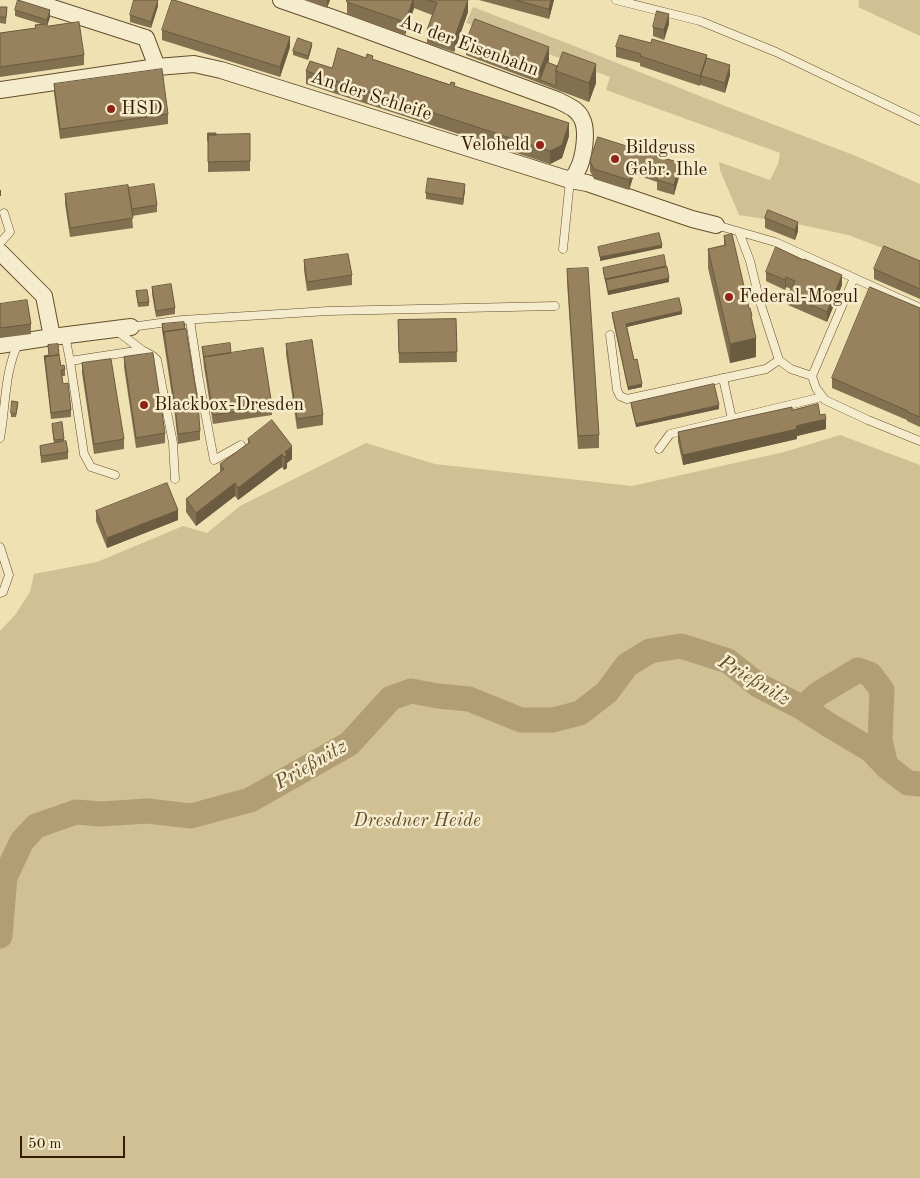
<!DOCTYPE html>
<html>
<head>
<meta charset="utf-8">
<style>
  body { margin:0 }
  #map { position:relative; width:920px; height:1178px; overflow:hidden; background:#f0e1b2; font-family:"Old Standard TT",serif }
  canvas { display:block }
  .scale { position:absolute; left:20px; top:1136px; width:105px; height:22px; box-sizing:border-box; border:2px solid #361c00; border-top:0; padding-left:6px; font-size:15px; line-height:18px; white-space:nowrap; color:#361c00; -webkit-text-stroke:4px #f5eccd; paint-order:stroke }
</style>
</head>
<body>
<div id="map">
<canvas width="920" height="1178"></canvas>
<div class="scale">50 m</div>
</div>
<script>
const c = document.querySelector('canvas').getContext('2d');
c.lineJoin = 'round';
function fillPath(path, color) {
  c.fillStyle = color;
  c.fill(path, 'evenodd');
}
function trace(path, color, width, dash) {
  c.strokeStyle = color;
  c.lineWidth = width;
  c.lineCap = dash ? 'butt' : 'round';
  c.setLineDash(dash || []);
  c.stroke(path);
}
function drawText(font, color, halo, rows, align = 'center') {
  c.font = font + ' "Old Standard TT",serif';
  c.lineWidth = 5;
  c.setLineDash([]);
  c.textBaseline = 'middle';
  c.strokeStyle = halo;
  c.fillStyle = color;
  for (const [text, x, y, turn = 0] of rows) {
    c.save();
    c.translate(x, y);
    c.rotate((+turn || 0) * Math.PI / 180);
    c.textAlign = isNaN(turn) ? turn : align;
    if (halo) c.strokeText(text, 0, 0);
    c.fillText(text, 0, 0);
    c.restore();
  }
}
const green = new Path2D(`
  M859 0H920V36L858 7Z
  M473 7 577 47 720 104 856 156 920 184V262L848 235 802 225 739 215 720 170 719 162 770 180 778 164 780 153 606 90 610 77 466 23Z
  M840 435 920 465V1178H0V631L15 615 30 592 34 574 97 562 183 526 207 533 240 506 366 443 435 464 632 486 784 452Z`);
const river = new Path2D(`
  M801 707 807 704 818 694 858 670 870 674 882 690 880 740 886 766
  M0 936 5 877 22 841 36 826 76 812 101 814 147 811 191 816 250 800 349 744 391 698 411 691 438 696 469 699 521 720H553L580 713 607 692 627 665 650 651 681 646 728 661 758 685 801 707 829 725 871 750 886 766 908 783 920 784`);
const lane = new Path2D(`
  M616 0 700 21 776 52 920 121
  M716 225 775 242 920 308
  M739 232 750 261 760 302 779 360 791 369 812 376
  M0 243 10 232 4 213
  M563 249 570 180
  M854 278 812 376 816 388 825 400 868 420 920 441
  M190 320 199 380 214 460 241 445
  M131 327 182 320 328 311 555 306
  M117 331 142 350 153 356 157 360 173 443 175 479
  M65 335 70 361 142 350
  M610 335 617 390 620 396 627 399 766 369 779 360
  M70 361 84 454 91 467 115 475
  M723 378 732 419
  M0 438C6 407 4 371 19 342
  M659 449 670 434 822 397
  M0 547 9 575 3 592 0 593`);
const street = new Path2D(`
  M28 0 146 38 157 67
  M281 0 333 18 557 100C567 105 578 109 582 119 588 131 584 159 577 171 576 174 573 177 570 180
  M0 90 157 67 194 64 221 70 570 180 587 183 692 219 716 225
  M0 252 44 296 52 337
  M0 345 52 337 131 327`);
const wall = new Path2D(`
  M304 0H330L327 8Z
  M347 0H468V12L454 52 427 43V30L432 15 414 8 405 35 347 14Z
  M479 0H554L549 19Z
  M158 6 151 28 130 22V15Z
  M0 7H7L6 24 0 23Z
  M15 10 50 17 47 26 84 55V65L0 77V33L35 28V25L41 24 15 16Z
  M669 24 664 40 653 36V27Z
  M162 30 290 47 280 77 162 40Z
  M466 42 549 60 548 63 596 83 589 102 466 55Z
  M312 46 308 60 293 55V51Z
  M616 47 707 59 730 75 725 93 701 85V82L700 86 640 66V63L616 57Z
  M373 60 455 86 569 136 562 158 550 164 306 84V71L332 68Z
  M54 84 168 114V124L60 139 54 93Z
  M208 133 216 135 250 134V171L208 172Z
  M598 137 680 173 674 195 657 190V182L634 174 629 190 594 179 590 171V161Z
  M465 190 463 205 426 199V193Z
  M65 194 157 205V212L132 216 133 228 70 237 65 204Z
  M768 210 798 231 795 240 765 228V218Z
  M724 236 752 321 756 357 730 363 708 268V249L724 245Z
  M304 260 352 275V285L307 291 304 270Z
  M920 261V299L874 279V269Z
  M666 267 669 282 608 295 603 271V268Z
  M567 269 599 435V448L578 449 567 282Z
  M766 272 842 285 827 322 788 305V295L791 289 786 287 785 290 766 281Z
  M152 287 175 308V314L156 317 152 294Z
  M136 291 149 302V306L138 307Z
  M0 304 31 324V334L0 338Z
  M920 308V427L907 421V420L832 388V378Z
  M612 313 682 314 627 327 634 360 642 387 628 390 612 316Z
  M456 319 457 362 399 363 398 320Z
  M162 324 200 431V440L178 444 175 416 162 330Z
  M286 344 323 415V425L297 429 286 354Z
  M48 345 61 366 65 369V376H62L63 384 71 410V417L51 419 44 359V356L49 355Z
  M202 347 231 353 272 406V415L213 424 204 367Z
  M124 357 165 433V443L136 448 124 367Z
  M82 363 124 439V449L94 454 82 373Z
  M631 403 719 409 636 427 631 406Z
  M18 405 16 417H11V413Z
  M792 410 820 415 826 429 797 436V439L683 465 678 442V432Z
  M52 427 64 439V442L68 452V459L41 463 40 446 54 443Z
  M248 439 292 459 287 463V468L284 470 282 467 238 500 235 496 196 526 186 512V499L220 472V464L248 444Z
  M96 511 178 520 107 548 96 521Z`);
const shadedWall = new Path2D(`
  M158 0V6L151 28V22Z
  M327 0H330L327 8Z
  M413 0H414V8L405 35V22Z
  M468 0V12L454 52V39Z
  M551 0H554L549 19V9Z
  M50 10V17L47 26V20Z
  M669 14V24L664 40V30Z
  M290 37V47L280 77V67Z
  M312 43V46L308 60V56Z
  M549 47V60L541 80H540V70Z
  M707 55V65L701 76V82L700 86V76Z
  M596 64V83L589 102V83Z
  M730 65V75L725 93V83Z
  M569 123V136L562 158 550 164V151Z
  M680 163V173L674 195V185Z
  M634 165V174L629 190V180Z
  M465 184V190L463 205V199Z
  M0 190H1V196H0Z
  M798 222V231L795 240V230Z
  M662 245V248L600 261V257Z
  M666 266V269L605 282V279Z
  M842 275V285L827 322V312Z
  M786 277V287L785 290V280Z
  M669 278V282L608 295V291Z
  M682 311V314L626 327V324Z
  M756 338V357L730 363V344Z
  M642 384V387L628 390V387Z
  M719 405V409L636 427V424Z
  M826 419V429L797 436V439L683 465V455Z
  M292 446V459L287 463V468L284 470 285 452Z
  M282 454V467L238 500V488Z
  M235 483V496L196 526V513Z
  M178 510V520L107 548V538Z`);
const building = new Path2D(`
  M18 0 50 10 47 20 15 10Z
  M134 0H158L151 22 130 15Z
  M172 0H174L290 37 280 67 162 30Z
  M347 0H413L405 22 347 2Z
  M428 0H468L454 39 427 30 437 3Z
  M516 0H551L549 9Z
  M0 7H7L6 17H0Z
  M657 11 669 14 664 30 653 27Z
  M475 19 549 47 540 70 466 42Z
  M79 22 84 55 0 67V33L36 28 35 25 46 24 47 26Z
  M620 35 651 43 652 39 707 55 700 76 640 56 641 54 616 47Z
  M298 38 312 43 308 56 293 51Z
  M338 48 366 58 367 54 373 56 372 59 450 85 451 82 455 83 454 86 569 123 562 145 550 151 306 71 310 61 332 68Z
  M563 52 596 64 589 83 556 71Z
  M707 58 730 65 725 83 701 76Z
  M547 62 557 66 556 71V86L540 80Z
  M162 69 168 114 60 129 54 84Z
  M208 133H216V135H208V141Z
  M250 134V161L208 162V135Z
  M598 137 680 163 674 185 657 180 658 172 634 165 629 180 594 169 590 161Z
  M428 178 465 184 463 199 426 193Z
  M154 184 157 205 132 209 128 188Z
  M128 185 133 218 70 228 65 194Z
  M768 210 798 222 795 230 765 218Z
  M659 233 662 245 600 257 598 247Z
  M732 234 749 308H750L752 316H751L756 338 730 344 708 249 726 245 724 236Z
  M884 246 920 261V289L874 269Z
  M776 247 803 260 804 259 842 275 827 312 788 295 795 281 786 277 785 280 766 272Z
  M348 254 352 275 307 282 304 260Z
  M664 255 666 266 605 279 603 268Z
  M667 267 669 278 608 291 606 280Z
  M588 268 599 435 578 436 567 269Z
  M171 284 175 308 156 311 152 287Z
  M870 287 920 308V417L907 412 908 411 832 378Z
  M147 290 149 302 138 303 136 291Z
  M679 298 682 311 626 324 634 360 637 359 642 384 628 387 612 313Z
  M27 300 31 324 0 328V304Z
  M456 319 457 352 399 353 398 320Z
  M184 322 185 329 164 332V335L162 324Z
  M186 329 198 403 200 431 178 434 175 406 164 332Z
  M312 340 323 415 297 419 286 344Z
  M230 343 231 353 204 357V358L202 347Z
  M58 344 59 355 45 357V360L44 356 49 355 48 345Z
  M263 348 272 406 213 415 204 357Z
  M153 353 165 433 136 438 124 357Z
  M59 355 61 366 64 365 65 369 61 370 63 384 68 383 71 410 51 413 45 357Z
  M111 359 124 439 94 444 82 363Z
  M714 384 719 405 636 424 631 403Z
  M12 401 18 402 16 414 11 413Z
  M818 404 820 415 825 414 826 419 796 426 797 429 683 455 678 432 792 407V410Z
  M272 420 292 446 285 452 287 455 284 457 282 454 238 488 235 483 196 513 186 499 224 469 220 464 250 442 248 439Z
  M62 422 64 439 54 440 52 424Z
  M66 441 68 452 41 456 40 446Z
  M167 483 178 510 107 538 96 511Z`);
const markers = [
  [111,109,5,"#8f2418"],
  [540,145,5,"#8f2418"],
  [615,159,5,"#8f2418"],
  [729,297,5,"#8f2418"],
  [144,405,5,"#8f2418"]
];
const streetNames = [
  ["An der Eisenbahn",469,46,20],
  ["An der Schleife",371,96,18]
];
const poiNames = [
  ["HSD",121,109],
  ["Veloheld",530,145,"right"],
  ["Bildguss",625,148],
  ["Gebr. Ihle",625,170],
  ["Federal-Mogul",739,297],
  ["Blackbox-Dresden",154,405]
];
const parkNames = [
  ["Dresdner Heide",417,821]
];
const waterNames = [
  ["Prießnitz",754,681,31],
  ["Prießnitz",311,765,-30]
];
fillPath(green, '#d0c094');
trace(river, '#b19e75', 25);
trace(lane, '#644d2c', 9);
trace(street, '#644d2c', 18);
trace(lane, '#f5eccd', 8);
trace(street, '#f5eccd', 16);
fillPath(wall, '#827050');
fillPath(shadedWall, '#6a5b41');
fillPath(building, '#97825d');
trace(building, '#6a5b41', 1);
for (const [x, y, r, color] of markers) {
  const dot = new Path2D();
  dot.arc(x, y, r, 0, 2 * Math.PI);
  c.fillStyle = color;
  c.fill(dot);
  trace(dot, '#f5eccd', 2);
}
drawText('19px', '#361c00', '#f5eccd', streetNames);
drawText('19px', '#361c00', '#f5eccd', poiNames, 'left');
drawText('italic 19px', '#644d2c', '#f5eccd', parkNames);
drawText('italic 20px', '#614a29', '#f5eccd', waterNames);
</script>
</body>
</html>
